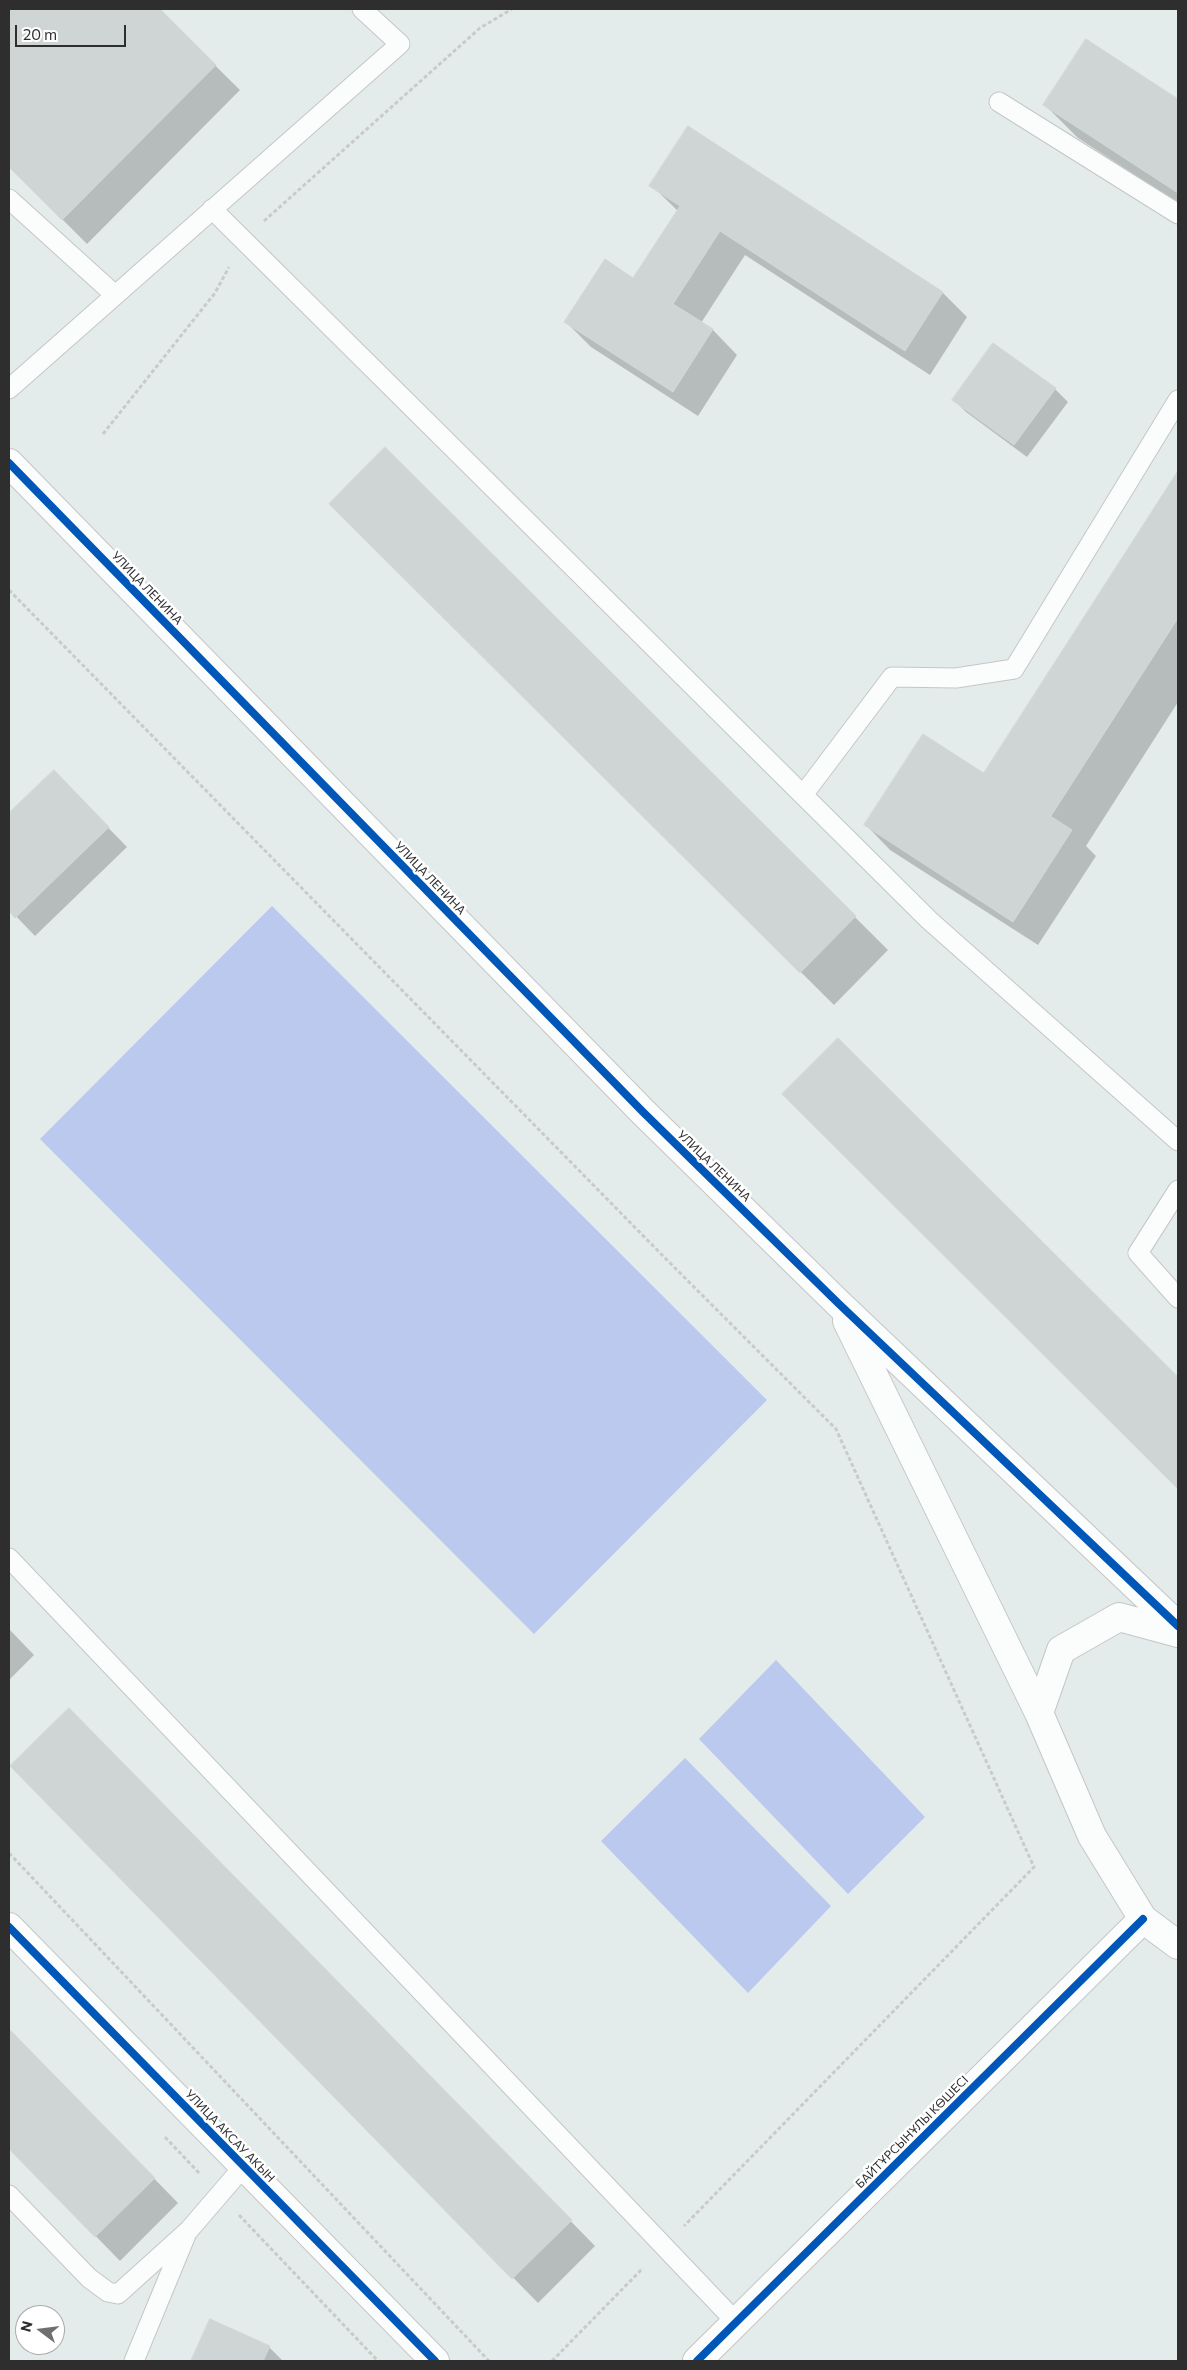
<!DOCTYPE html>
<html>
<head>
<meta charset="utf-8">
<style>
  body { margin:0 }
  #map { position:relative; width:1187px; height:2370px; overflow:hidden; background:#e4eceb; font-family:Commissioner,sans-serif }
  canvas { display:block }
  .frame { position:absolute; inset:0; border:10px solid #2e2e2e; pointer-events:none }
  .north { position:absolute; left:15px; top:2305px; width:50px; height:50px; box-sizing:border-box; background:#fff; border:1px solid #ababab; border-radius:50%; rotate:285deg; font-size:14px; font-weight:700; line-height:20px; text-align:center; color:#2e2e2e }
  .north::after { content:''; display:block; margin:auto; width:18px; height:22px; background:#6e7070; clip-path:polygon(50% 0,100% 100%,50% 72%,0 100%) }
  .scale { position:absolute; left:15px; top:25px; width:111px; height:22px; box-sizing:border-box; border:2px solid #2e2e2e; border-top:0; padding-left:6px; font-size:15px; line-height:18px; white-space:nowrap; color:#2e2e2e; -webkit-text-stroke:4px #fff; paint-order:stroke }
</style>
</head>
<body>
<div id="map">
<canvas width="1187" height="2370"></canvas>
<div class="frame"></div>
<div class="north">N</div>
<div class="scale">20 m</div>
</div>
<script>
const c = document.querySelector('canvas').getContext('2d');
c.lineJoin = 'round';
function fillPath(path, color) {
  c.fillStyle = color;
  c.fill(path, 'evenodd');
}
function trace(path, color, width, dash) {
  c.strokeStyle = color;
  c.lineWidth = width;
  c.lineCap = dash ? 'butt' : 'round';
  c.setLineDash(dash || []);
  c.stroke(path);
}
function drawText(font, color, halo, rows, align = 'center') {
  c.font = font + ' Commissioner,sans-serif';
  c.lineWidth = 5;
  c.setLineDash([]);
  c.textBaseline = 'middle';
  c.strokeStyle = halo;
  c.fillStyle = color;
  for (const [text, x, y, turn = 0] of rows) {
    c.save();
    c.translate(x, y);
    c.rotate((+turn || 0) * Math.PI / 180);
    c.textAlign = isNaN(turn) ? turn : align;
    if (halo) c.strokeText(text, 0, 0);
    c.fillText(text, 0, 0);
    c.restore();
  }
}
const pitch = new Path2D(`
  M272 906 767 1400 534 1634 40 1139Z
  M776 1660 925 1817 848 1894 699 1739Z
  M685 1758 831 1906 748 1993 601 1841Z`);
const shadow = new Path2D(`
  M9 9H158L240 90 87 244 9 166Z
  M1086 41 1178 101V203L1078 138 1045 105Z
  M688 128 943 293 967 317 930 375 745 255 701 323 713 330 737 355 698 416 591 347 566 322 633 279 678 211 651 185Z
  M1055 389 1068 402 1027 457 966 412 953 399Z
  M385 449 888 950 834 1005 330 504Z
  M1178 473V702L1086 846 1096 856 1038 945 890 850 866 825 984 775Z
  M54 772 127 847 35 936 9 909V815Z
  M838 1040 1178 1379V1487L784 1094Z
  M9 1629 34 1655 9 1680Z
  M94 1734 595 2246 538 2303 12 1766Z
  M9 2030 178 2203 120 2261 9 2147Z
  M211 2321 269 2347 283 2361H192Z`);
const building = new Path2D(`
  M9 9H160L216 65 62 220 9 167Z
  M1086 39 1178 99V193L1043 105Z
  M688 126 943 292 905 351 720 231 673 304 713 329 673 392 564 322 605 259 633 278 680 206 649 186Z
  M993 343 1056 388 1014 445 952 400Z
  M385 447 856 916 800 973 329 504Z
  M1178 471V618L1051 816 984 773Z
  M923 734 1072 830 1013 922 864 825Z
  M54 770 109 827 15 918 9 911V813Z
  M838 1038 1178 1377V1489L782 1094Z
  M69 1708 572 2220 512 2279 10 1766Z
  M9 2029 155 2178 95 2237 9 2149Z
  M210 2319 270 2346 263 2361H191Z`);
const path = new Path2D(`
  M264 221 480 28 512 9
  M103 434 215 293 229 267
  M9 590 664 1257 836 1429 1034 1867 684 2226
  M9 1853 489 2361
  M165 2137 200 2174
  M239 2215 378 2361
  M552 2361 643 2268`);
const service = new Path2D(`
  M999 102 1178 214
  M9 199 115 295
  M212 209 929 920 1178 1141
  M9 389 400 44 362 9
  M803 795 892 677 956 678 1014 669 1178 400
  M1178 1190 1138 1253 1178 1298
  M9 1558 736 2322
  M9 2195 89 2278 108 2292 118 2294 189 2230 244 2166
  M134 2361 186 2235`);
const tertiary = new Path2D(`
  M9 463 643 1112 839 1304 1178 1626
  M847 1321 1039 1713
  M1178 1633 1119 1617 1061 1650 1039 1713 1092 1836 1143 1919 1178 1945
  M9 1927 435 2361
  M697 2361 1143 1919`);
const cycleway = new Path2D(`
  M9 463 643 1112 839 1304 1178 1626
  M9 1927 435 2361
  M697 2361 1143 1919`);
const streetNames = [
  ["УЛИЦА ЛЕНИНА",147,588,46],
  ["УЛИЦА ЛЕНИНА",430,878,46],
  ["УЛИЦА ЛЕНИНА",714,1166,44],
  ["БАЙТҰРСЫНҰЛЫ КӨШЕСІ",912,2132,-45],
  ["УЛИЦА АКСАУ АКЫН",230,2136,46]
];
fillPath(pitch, '#bac9ed');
fillPath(shadow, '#0003');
fillPath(building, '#cfd5d4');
trace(building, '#d0d7d6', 1);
trace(service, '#c5c6c5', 21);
trace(tertiary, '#c5c6c5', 30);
trace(path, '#c9caca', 3, [4, 2.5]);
trace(service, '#fbfcfc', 19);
trace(tertiary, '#fbfcfc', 28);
trace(cycleway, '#0057b8', 8);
drawText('12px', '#2e2e2e', '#fff', streetNames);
</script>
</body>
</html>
